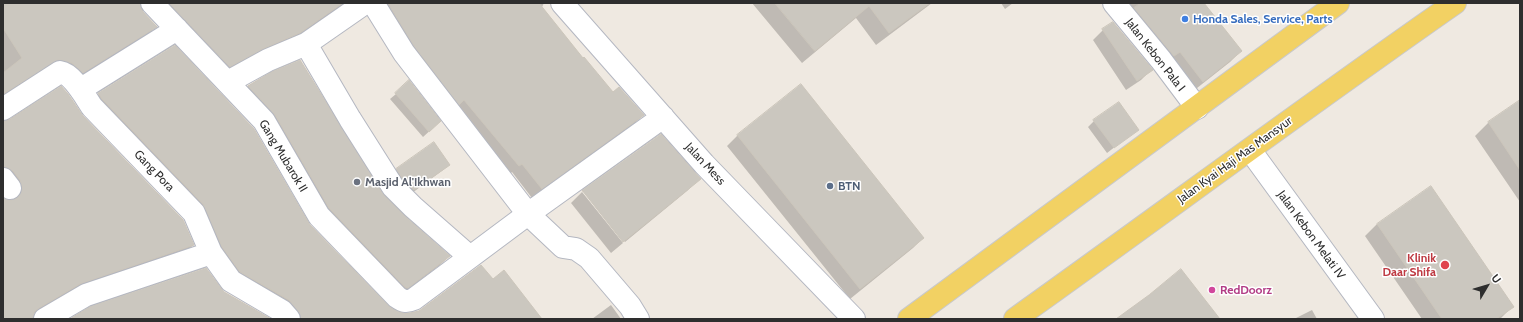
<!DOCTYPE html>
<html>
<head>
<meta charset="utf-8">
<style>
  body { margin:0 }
  #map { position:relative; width:1523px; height:322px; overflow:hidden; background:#efe9e1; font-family:Cabin,sans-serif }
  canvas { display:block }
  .frame { position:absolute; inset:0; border:4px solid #2e2e2e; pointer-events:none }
  .north { position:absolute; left:1467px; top:266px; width:40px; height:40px; -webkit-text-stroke:3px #fff; paint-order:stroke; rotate:52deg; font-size:11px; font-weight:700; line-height:16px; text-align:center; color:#2e2e2e }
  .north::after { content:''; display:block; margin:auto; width:14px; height:18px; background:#2e2e2e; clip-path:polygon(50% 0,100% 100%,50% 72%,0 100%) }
</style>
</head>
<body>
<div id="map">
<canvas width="1523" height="322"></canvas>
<div class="frame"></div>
<div class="north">U</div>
</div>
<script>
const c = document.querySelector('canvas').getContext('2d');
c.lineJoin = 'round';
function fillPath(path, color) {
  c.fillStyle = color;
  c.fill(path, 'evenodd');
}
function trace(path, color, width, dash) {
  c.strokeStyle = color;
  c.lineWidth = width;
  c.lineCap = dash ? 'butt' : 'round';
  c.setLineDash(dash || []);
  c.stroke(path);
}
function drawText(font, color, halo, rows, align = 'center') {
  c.font = font + ' Cabin,sans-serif';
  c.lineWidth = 3;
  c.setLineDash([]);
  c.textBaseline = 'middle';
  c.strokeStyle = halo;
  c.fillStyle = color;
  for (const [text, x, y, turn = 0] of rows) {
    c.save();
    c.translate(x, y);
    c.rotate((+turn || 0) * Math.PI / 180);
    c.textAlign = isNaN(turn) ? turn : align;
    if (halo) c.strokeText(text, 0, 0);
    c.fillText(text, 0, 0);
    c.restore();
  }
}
const shadow = new Path2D(`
  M3 3H139L142 12 156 27 146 36 73 82 3 96Z
  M150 3H346L289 42 220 76Z
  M371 3H544L542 7 582 60 613 94 643 115 633 125 532 198 512 172 509 175Z
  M752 3H932L876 45 856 18 802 63Z
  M1001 3H1013L1005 9Z
  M1120 3H1203L1241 51 1230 62 1192 92Z
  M1113 23 1151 70 1141 80 1126 90 1093 40 1103 30Z
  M175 46 309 225 392 310 405 315 419 311 493 281 541 319H289L214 255 90 102 99 94Z
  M274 72 382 194 404 217 449 256 440 265 398 297 320 218 239 95 248 86Z
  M801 85 923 238 913 248 850 299 727 146 737 136Z
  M396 94 434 127 423 137 390 99Z
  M1520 102V202L1475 136 1488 123Z
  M82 116 193 245 183 255 69 293 32 315V319H3V199L13 201V197L3 181V122Z
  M1094 121 1138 129 1107 153 1088 127Z
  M661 135 699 179 687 191 625 242 585 192H582Z
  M449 165 443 170 408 196 391 175 397 170Z
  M582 192 623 243 611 253 571 203Z
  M1377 224 1512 307 1500 319H1422L1365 236Z
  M611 305 621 319H592Z
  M1312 310 1317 319H1294Z`);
const building = new Path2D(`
  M3 3H140L143 12 157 27 83 73 72 63 58 60 3 94V73L22 58 3 28Z
  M169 3H343L300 33 263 49 230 67Z
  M388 3H539L583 58 584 57 613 92 619 87 644 115 542 189 522 164 519 166 464 100 459 105 414 46Z
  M775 3H930L889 33 869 6 815 51Z
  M1141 3H1204L1242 51 1203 82 1180 52 1174 56 1134 8Z
  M1113 22 1153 70 1137 81 1102 29Z
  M175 45 254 129 310 225 390 307 403 313H410L419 311 481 265 493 279 504 270 542 319H301L298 311 289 300 240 272 222 247 203 204 102 99 98 93Z
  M300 60 383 194 405 216 450 256 408 288 405 287 329 208 275 115 248 86 273 71Z
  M409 80 441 121 429 132 395 93Z
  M801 84 924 238 860 289 737 135Z
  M61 86 68 94 83 116 183 220 194 245 80 284 39 308 34 312 33 319H3V198L11 200 17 198 21 193 22 187 20 180 13 171 8 168 3 167V121L10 119Z
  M1520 100V170L1488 122Z
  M1119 102 1139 130 1114 148 1093 120Z
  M661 134 701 179 623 242 582 190Z
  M434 142 450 165 414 190 403 179 396 169Z
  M1431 186 1514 307 1496 319H1442L1377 224Z
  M206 268 224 292 271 319H70L91 306Z
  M1181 269 1220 319H1116L1149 295Z`);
const minor = new Path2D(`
  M152 3 264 121 319 216 397 297C404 302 407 302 414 299L528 214 563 247 576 249 589 258 630 306 638 319
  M373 3 404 53 528 214 663 117
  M562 3 704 164 854 319
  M1114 3 1161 60 1197 108
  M306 44 350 119 393 187 413 207 470 257
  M228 82 268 60 306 44 365 3
  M81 89 177 29
  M3 109 60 72C73 74 85 97 92 107L194 213 211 253 231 281 282 311 289 319
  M1250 150 1373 319
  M3 179 10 188
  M45 319 86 295 211 253`);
const major = new Path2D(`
  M909 319 1338 3
  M1015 319C1162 214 1307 106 1455 3`);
const markers = [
  [1185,19,4,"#3f7fe0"],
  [357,182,4,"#6b7280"],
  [830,186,4,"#5c6f8a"],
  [1445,265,5,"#e0444e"],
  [1212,290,4,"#d1479c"]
];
const shopNames = [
  ["Honda Sales, Service, Parts",1193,19]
];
const streetNames = [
  ["Jalan Kebon Pala I",1155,55,52],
  ["Gang Mubarok II",283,156,59],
  ["Jalan Kyai Haji Mas Mansyur",1235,160,-36],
  ["Jalan Mess",705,164,47],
  ["Gang Pora",154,171,46],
  ["Jalan Kebon Melati IV",1311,235,54]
];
const worshipNames = [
  ["Masjid Al'Ikhwan",365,182]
];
const serviceNames = [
  ["BTN",838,186]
];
const healthNames = [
  ["Klinik",1436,258],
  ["Daar Shifa",1436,272]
];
const hotelNames = [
  ["RedDoorz",1220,290]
];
fillPath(shadow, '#0003');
fillPath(building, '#cbc7bf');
trace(building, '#cbc5ba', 1);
trace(minor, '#b4b7c1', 24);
trace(major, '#c9c9c9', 24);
trace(minor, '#fff', 22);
trace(major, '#f2d163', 22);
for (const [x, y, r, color] of markers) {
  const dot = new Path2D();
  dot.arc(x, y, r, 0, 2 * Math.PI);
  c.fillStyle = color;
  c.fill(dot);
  trace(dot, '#fff', 1.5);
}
drawText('bold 12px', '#366cbe', '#fff', shopNames, 'left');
drawText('12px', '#2e2e2e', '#fff', streetNames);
drawText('bold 12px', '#5b616d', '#fff', worshipNames, 'left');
drawText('bold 12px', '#4e5e75', '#fff', serviceNames, 'left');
drawText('bold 12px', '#be3a42', '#fff', healthNames, 'right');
drawText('bold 12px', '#b23c85', '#fff', hotelNames, 'left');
</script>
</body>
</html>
